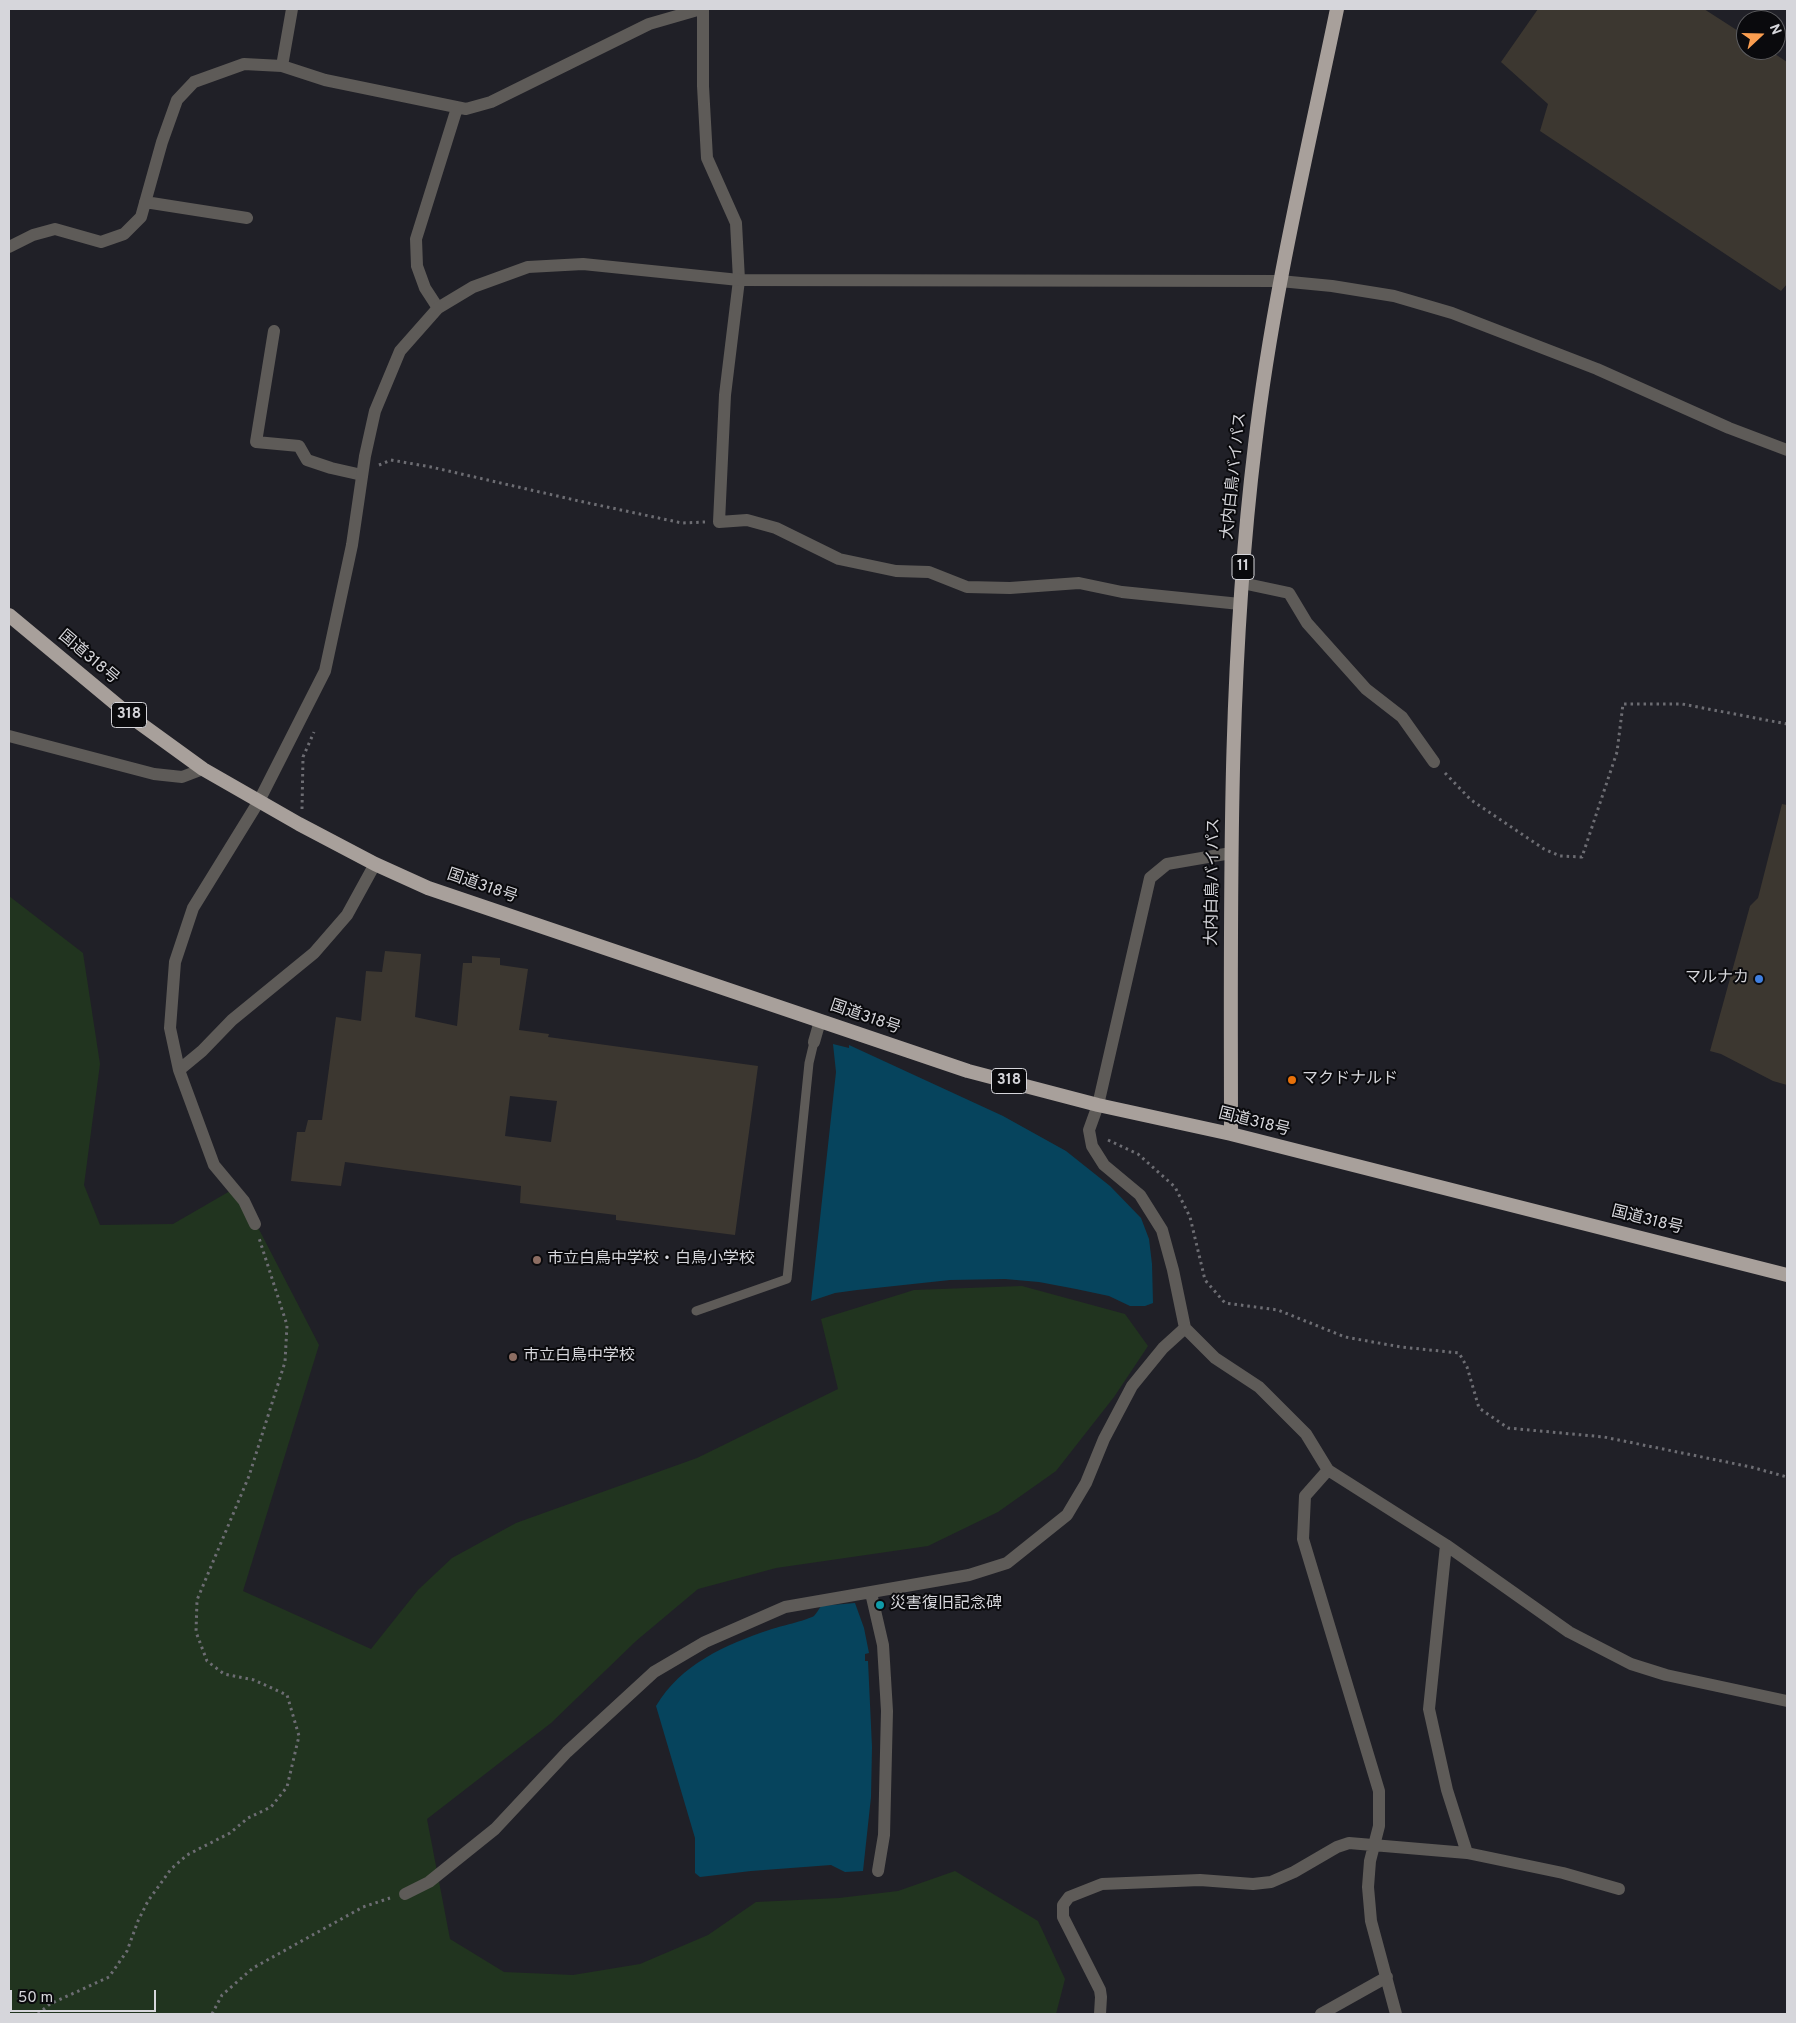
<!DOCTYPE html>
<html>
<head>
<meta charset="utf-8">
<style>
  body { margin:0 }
  #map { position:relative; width:1796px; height:2023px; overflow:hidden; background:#202027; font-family:Overpass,sans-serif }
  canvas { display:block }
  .frame { position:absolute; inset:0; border:10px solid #d6d6db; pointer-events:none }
  .north { position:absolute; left:1736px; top:10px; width:50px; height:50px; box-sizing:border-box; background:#0a0a0d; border:1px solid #5c5c5f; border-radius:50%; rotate:69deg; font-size:14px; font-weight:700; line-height:20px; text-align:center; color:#d6d6db }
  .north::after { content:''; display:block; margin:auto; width:18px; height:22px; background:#fb9e50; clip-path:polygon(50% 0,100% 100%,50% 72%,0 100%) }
  .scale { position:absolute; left:10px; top:1990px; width:146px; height:22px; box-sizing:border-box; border:2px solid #d6d6db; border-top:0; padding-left:6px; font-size:15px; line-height:18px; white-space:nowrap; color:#d6d6db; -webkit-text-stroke:4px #0a0a0d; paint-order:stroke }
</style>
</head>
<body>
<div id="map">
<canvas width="1796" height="2023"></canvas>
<div class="frame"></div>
<div class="north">N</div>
<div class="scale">50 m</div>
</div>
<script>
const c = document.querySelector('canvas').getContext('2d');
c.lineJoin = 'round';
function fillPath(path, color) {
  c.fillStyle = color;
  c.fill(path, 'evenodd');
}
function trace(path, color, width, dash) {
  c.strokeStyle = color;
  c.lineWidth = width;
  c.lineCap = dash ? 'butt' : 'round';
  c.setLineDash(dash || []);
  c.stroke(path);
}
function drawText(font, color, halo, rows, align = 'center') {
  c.font = font + ' Overpass,"Noto Sans JP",sans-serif';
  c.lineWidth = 4;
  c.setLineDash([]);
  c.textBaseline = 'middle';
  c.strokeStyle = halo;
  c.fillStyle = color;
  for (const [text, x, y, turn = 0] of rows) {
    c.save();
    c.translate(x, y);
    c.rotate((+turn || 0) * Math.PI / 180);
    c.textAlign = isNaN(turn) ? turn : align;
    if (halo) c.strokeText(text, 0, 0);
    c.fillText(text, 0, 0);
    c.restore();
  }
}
const green = new Path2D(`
  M9 896 83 953 100 1064 84 1185 100 1225 173 1224 237 1187 319 1345 243 1591 371 1649 418 1590 452 1558 516 1523 697 1458 838 1389 821 1319 914 1290 1022 1286 1125 1314 1148 1346 1114 1397 1056 1471 998 1512 928 1546 776 1568 698 1589 636 1641 551 1723 427 1819 450 1939 504 1972 573 1975 640 1964 708 1935 756 1902 839 1898 898 1891 955 1871 1038 1921 1065 1979 1056 2014H9Z`);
const water = new Path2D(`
  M833 1044 849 1048V1045L1003 1116 1066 1151 1110 1186 1141 1218 1149 1239 1152 1264 1153 1303 1145 1306H1130L1109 1296 1076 1289 1039 1282 1005 1279 950 1280 857 1290 835 1293 811 1301 836 1072Z
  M855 1603 864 1628 869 1653 865 1654V1661H868L872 1747 871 1797 863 1871 845 1872 831 1865 751 1871 700 1877 695 1873V1838L656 1706C681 1664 725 1645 769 1630 780 1626 805 1621 814 1616 816 1614 819 1609 821 1606Z`);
const building = new Path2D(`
  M1538 9H1704L1746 36V50H1769L1787 62V284L1781 291 1540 131 1548 104 1501 62Z
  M1782 804 1787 805V1085L1773 1081 1721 1054 1710 1051 1750 906 1758 898Z
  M385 951 421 954 415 1017 457 1026 463 963H472V956L500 958V965L528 969 519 1030 549 1034 548 1037 758 1066 735 1235 616 1220V1215L520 1203 521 1186 345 1162 341 1186 291 1181 297 1132H305L308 1120H322L336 1017 361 1021 366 971 382 972ZM510 1096 557 1101 551 1142 505 1136Z`);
const path = new Path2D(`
  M379 465 391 460 431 467 579 501 682 523 705 522
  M1445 773 1471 800 1544 849 1560 856 1582 857 1617 752 1623 704H1682L1787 724
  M302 809 303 757 314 732
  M1108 1140 1138 1154 1175 1187 1190 1217 1205 1280 1225 1303 1278 1310 1345 1337 1401 1347 1459 1353 1467 1367 1479 1408 1508 1428 1604 1437 1751 1467 1787 1477
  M38 2014 50 2004 109 1977 127 1951 138 1921 148 1901 171 1869 187 1855 230 1833 248 1818 271 1807 287 1787 299 1736 287 1695 254 1680 224 1674 207 1661 196 1632 197 1600 249 1476 285 1362 287 1325 259 1238
  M212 2014 222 1995 253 1968 363 1907 390 1898`);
const service = new Path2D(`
  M696 1311 787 1279 809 1063 814 1042`);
const minor = new Path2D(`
  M703 9V86L707 158 736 223 739 280 725 395 719 522 747 520 776 528 839 559 896 571 929 572 967 587 1010 588 1079 583 1122 592 1240 604
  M282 66 292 9
  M145 202 247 218
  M9 247 33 235 55 229 101 242 124 234 141 217 162 142 177 100 194 82 244 64 282 66 325 80 466 109 491 102 649 24 701 9
  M438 308 425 288 417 266 416 239 457 108
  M274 331 256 442 299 446 307 460 331 468 362 475
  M1242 583 1289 593 1307 623 1366 689 1402 717 1434 762
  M9 736 154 774 182 777 203 769
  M1231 853 1167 864 1150 878 1098 1105 1089 1130 1092 1146 1104 1165 1140 1195 1162 1230 1173 1270 1185 1328 1215 1358 1259 1387 1306 1434 1328 1470 1446 1545 1569 1632 1631 1664 1666 1675 1787 1701
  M814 1042 820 1021
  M179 1070 170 1028 175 962 193 908 259 801
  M255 1224 244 1201 214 1165 179 1070 202 1051 232 1020 314 953 347 915 375 864
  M1328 1470 1305 1496 1303 1539 1379 1791V1826L1370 1861 1368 1887 1371 1921 1396 2014
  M1446 1545 1429 1709 1447 1790 1467 1853
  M871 1593 883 1645 887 1711 884 1835 878 1871
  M405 1894 429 1882 495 1829 567 1752 654 1672 705 1642 785 1607 969 1575 1007 1563 1067 1515 1086 1483 1104 1439 1132 1386 1163 1348 1185 1328
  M1100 2014 1101 1997 1100 1990 1063 1917V1905L1069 1897 1102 1884 1200 1880 1253 1884 1271 1882 1294 1872 1337 1847 1349 1843 1467 1853 1563 1873 1619 1889
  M1321 2014 1387 1977`);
const tertiary = new Path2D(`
  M259 801 325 671 352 545 365 456 375 411 400 351 438 308 473 287 528 267 583 264 739 280 1280 281 1332 286 1394 296 1452 313 1597 369 1729 428 1787 450`);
const trunk = new Path2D(`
  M9 615 134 719 203 769 299 824 375 864 428 888 968 1071 1098 1105 1231 1134 1787 1275
  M1231 1134C1231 905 1227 674 1255 445 1272 298 1307 154 1337 9`);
const markers = [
  [1759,979,5,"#3f7fe0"],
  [1292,1080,5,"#e8710a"],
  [537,1260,5,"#8d6e63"],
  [513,1357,5,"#8d6e63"],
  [880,1605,5,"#0f9aa8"]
];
const shields = [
  [1243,567,22],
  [129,715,35],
  [1009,1081,35]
];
const shieldNames = [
  ["11",1243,567],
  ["318",129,715],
  ["318",1009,1081]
];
const streetNames = [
  ["大内白鳥バイパス",1235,476,-84],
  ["国道318号",88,658,40],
  ["大内白鳥バイパス",1214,882,-89],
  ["国道318号",482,887,19],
  ["国道318号",865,1018,19],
  ["国道318号",1254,1123,14],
  ["国道318号",1647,1221,14]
];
const poiNames = [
  ["マルナカ",1749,979,"right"],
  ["マクドナルド",1302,1080],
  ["市立白鳥中学校・白鳥小学校",547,1260],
  ["市立白鳥中学校",523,1357],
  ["災害復旧記念碑",890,1605]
];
fillPath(green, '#21341f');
fillPath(water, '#06445d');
fillPath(building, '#3c3730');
trace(path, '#6d6d73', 3, [2.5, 4]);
trace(service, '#5e5b58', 9);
trace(minor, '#5e5b58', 12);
trace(tertiary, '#5e5b58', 12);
trace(trunk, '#a8a09b', 14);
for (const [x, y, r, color] of markers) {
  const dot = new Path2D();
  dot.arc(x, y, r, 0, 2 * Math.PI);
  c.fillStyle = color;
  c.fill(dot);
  trace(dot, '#0a0a0d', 2);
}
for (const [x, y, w] of shields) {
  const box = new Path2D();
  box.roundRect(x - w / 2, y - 12.5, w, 25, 4);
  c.fillStyle = '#0a0a0d';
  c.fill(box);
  trace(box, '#d6d6db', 1);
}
drawText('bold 15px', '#d6d6db', null, shieldNames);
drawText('16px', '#d6d6db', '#0a0a0d', streetNames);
drawText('16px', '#d6d6db', '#0a0a0d', poiNames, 'left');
</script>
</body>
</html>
